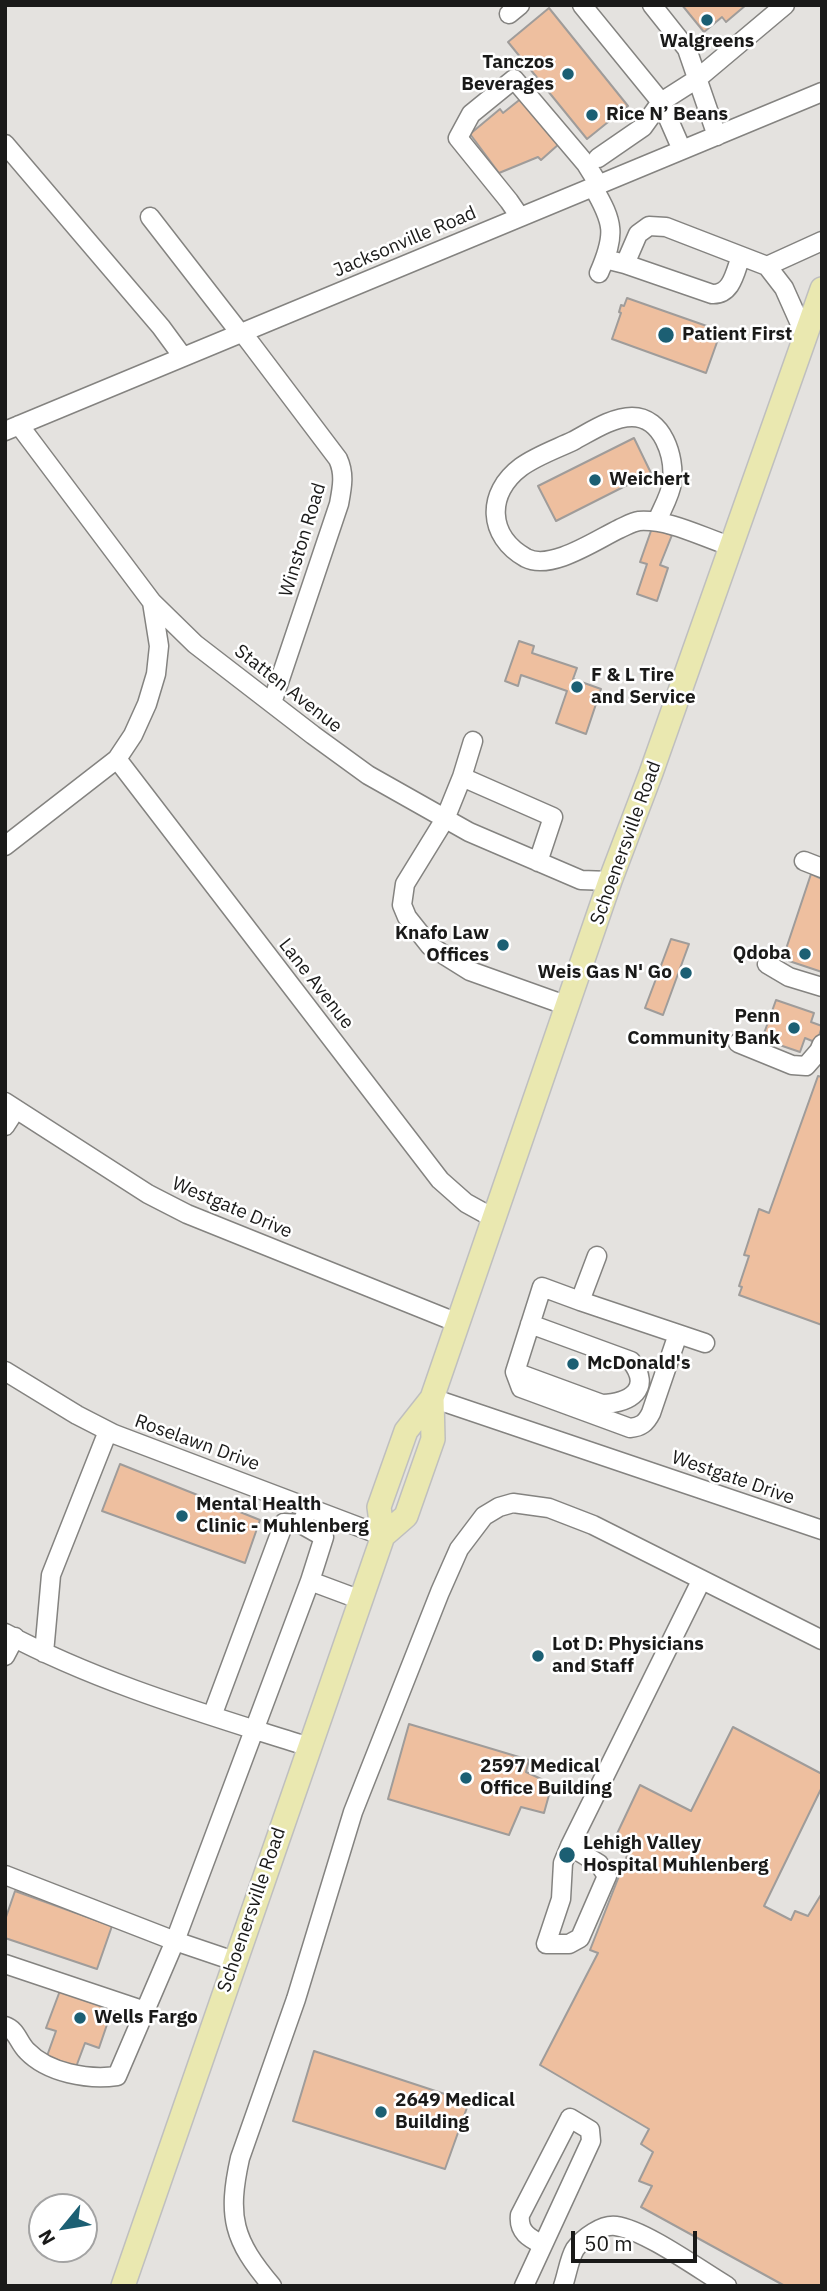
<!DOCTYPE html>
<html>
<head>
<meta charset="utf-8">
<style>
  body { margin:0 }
  #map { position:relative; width:827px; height:2291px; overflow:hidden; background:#e4e2df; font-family:"IBM Plex Sans",sans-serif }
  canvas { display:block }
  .frame { position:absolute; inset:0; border:7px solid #1a1a19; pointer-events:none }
  .north { position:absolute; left:28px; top:2193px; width:70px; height:70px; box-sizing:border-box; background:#fff; border:2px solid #a3a3a3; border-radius:50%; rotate:240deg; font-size:19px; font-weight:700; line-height:28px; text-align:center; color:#1a1a19 }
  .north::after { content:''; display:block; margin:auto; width:24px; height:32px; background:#1c5f73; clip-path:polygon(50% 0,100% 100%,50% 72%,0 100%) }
  .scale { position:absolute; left:571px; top:2231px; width:126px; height:32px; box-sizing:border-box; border:4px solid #1a1a19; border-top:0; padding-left:9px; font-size:21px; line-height:24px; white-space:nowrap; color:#1a1a19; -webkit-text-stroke:5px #fff; paint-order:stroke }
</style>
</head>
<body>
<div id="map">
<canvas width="827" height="2291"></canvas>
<div class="frame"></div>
<div class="north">N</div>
<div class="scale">50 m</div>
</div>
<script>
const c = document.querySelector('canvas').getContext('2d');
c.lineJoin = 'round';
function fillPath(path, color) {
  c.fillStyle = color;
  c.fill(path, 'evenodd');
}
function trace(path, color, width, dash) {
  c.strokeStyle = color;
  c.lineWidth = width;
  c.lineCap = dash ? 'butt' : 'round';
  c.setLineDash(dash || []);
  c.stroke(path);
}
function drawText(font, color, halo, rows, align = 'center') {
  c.font = font + ' "IBM Plex Sans",sans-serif';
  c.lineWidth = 5;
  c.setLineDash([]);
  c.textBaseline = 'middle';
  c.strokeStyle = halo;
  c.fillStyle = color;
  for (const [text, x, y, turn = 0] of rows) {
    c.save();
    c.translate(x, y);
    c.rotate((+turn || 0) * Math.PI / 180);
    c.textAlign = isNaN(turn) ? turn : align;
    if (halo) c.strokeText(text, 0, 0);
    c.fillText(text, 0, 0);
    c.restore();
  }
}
const building = new Path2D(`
  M682 5H746L726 22 722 17 704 32Z
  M549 8 628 106 587 139 508 42Z
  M523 97 559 144 541 160 538 157 499 173 470 134 500 109 503 113Z
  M627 298 721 331 706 373 612 339 621 313 619 312 621 305 624 306Z
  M634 438 651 473 556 521 538 486Z
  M652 528 672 535 660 565 668 568 657 601 637 594 647 564 640 562Z
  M519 641 534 646 532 653 577 668 573 679 601 689 586 734 556 723 567 691 521 675 518 686 505 681Z
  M811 874 822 879V972L789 961 785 952Z
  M671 939 689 944 663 1015 645 1008Z
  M776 1000 814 1013 811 1022 822 1026 817 1043 805 1038 800 1052 762 1039Z
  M818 1076 822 1077V1325L739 1295 742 1287 739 1286 749 1256 744 1255 759 1209 769 1213Z
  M120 1464 260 1520 245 1563 102 1511Z
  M409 1724 529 1760 526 1772 552 1784 544 1813 521 1807 509 1835 388 1799Z
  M733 1727 822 1774V1787L764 1906 791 1920 795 1911 808 1916 822 1893V2286H785L641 2207 652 2186 639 2181 653 2152 641 2144 649 2129 540 2065 598 1953 590 1950 630 1848 615 1838 640 1785 691 1811Z
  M15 1891 112 1926 97 1969 5 1938V1920Z
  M61 1988 113 2007 99 2048 85 2043 76 2067 47 2056 56 2031 46 2028Z
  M314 2051 469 2102 445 2169 293 2121Z`);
const minor = new Path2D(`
  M582 5 661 102 682 150
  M652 5 687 49 717 136
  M509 14 520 5
  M5 144 161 327 183 357
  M598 158 643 127 661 102 697 79 785 5
  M593 187C614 223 616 234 599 273
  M150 217 240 333
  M520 217 509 201 458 138 471 114 514 79 586 164 599 185
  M605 259 625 264 638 234 649 226 666 227 767 266 784 288 805 335
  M625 264 712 294C732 295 735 272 741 256
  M767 266 822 241
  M242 332 338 459C345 474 342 488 339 504L272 703
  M19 425 152 602 195 644 313 735 368 775 469 832 581 880 610 881
  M5 431 822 92
  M657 521C662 509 671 494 672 482 675 457 663 417 632 417 612 417 590 432 573 441 556 449 536 456 521 467 486 493 487 536 526 558 551 571 596 540 619 529 626 526 632 522 639 521 669 519 702 537 730 546
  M117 759 440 1180 466 1203 495 1219
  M462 777 473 741
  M5 846 117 759 133 735 147 704 156 674 159 646 152 602
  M804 861 822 868
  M538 862 553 817 462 777 445 819 405 884 402 905 407 917 430 946 470 971 568 1006
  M767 964 789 977 822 987
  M738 1043 792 1065 806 1066 819 1051 822 1044
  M5 1102 148 1194 187 1214 458 1323
  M5 1126 16 1109
  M597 1256 580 1301 705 1343
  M580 1301 542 1287 515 1372 521 1388 630 1428C641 1427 646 1423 651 1413L678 1334
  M5 1371 77 1415 114 1434 383 1536
  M515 1372 602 1404C630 1403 653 1389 631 1361L530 1324
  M432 1398 822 1530
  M310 1581 361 1600
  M5 1633C101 1684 206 1714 309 1747
  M44 1653 51 1575 108 1431
  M5 1656 15 1637
  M212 1716 284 1523 301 1524 305 1516
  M570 1846 599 1864 607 1876 580 1938 569 1944H546L561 1899 563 1863 570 1846 701 1581
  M5 1875 175 1941 310 1581 324 1537 301 1524
  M5 1964 145 2011
  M5 2026C17 2030 18 2042 27 2051 48 2073 88 2080 117 2076L175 1941 234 1961
  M272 2286C233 2240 227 2217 240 2158L296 1999 353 1812 440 1592 459 1549 484 1516 499 1507 513 1503 549 1508 593 1525 822 1640
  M524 2286 591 2141 590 2130 570 2118 520 2215C518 2232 529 2238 543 2245
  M563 2286C567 2275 569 2259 575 2249 583 2238 602 2224 616 2226 645 2230 700 2270 727 2286`);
const major = new Path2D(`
  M383 1536 406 1516 433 1439 432 1398
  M123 2286 383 1536 379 1507 406 1431 432 1398 610 881 651 773 822 289`);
const markers = [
  [707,20,7,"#1c5f73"],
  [568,74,7,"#1c5f73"],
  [592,115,7,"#1c5f73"],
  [666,335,9,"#1c5f73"],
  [595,480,7,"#1c5f73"],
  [577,687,7,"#1c5f73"],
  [503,945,7,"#1c5f73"],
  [805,954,7,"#1c5f73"],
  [686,973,7,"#1c5f73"],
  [794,1028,7,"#1c5f73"],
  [573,1364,7,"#1c5f73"],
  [182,1516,7,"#1c5f73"],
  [538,1656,7,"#1c5f73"],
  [466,1778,7,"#1c5f73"],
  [567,1855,9,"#1c5f73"],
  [80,2018,7,"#1c5f73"],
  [381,2112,7,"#1c5f73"]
];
const poiNames = [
  ["Walgreens",707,42,"center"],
  ["Tanczos",554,63,"right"],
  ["Beverages",554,85,"right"],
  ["Rice N’ Beans",606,115],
  ["Patient First",682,335],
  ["Weichert",609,480],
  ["F & L Tire",591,676],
  ["and Service",591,698],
  ["Knafo Law",489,934,"right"],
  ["Offices",489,956,"right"],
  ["Qdoba",791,954,"right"],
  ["Weis Gas N' Go",672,973,"right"],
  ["Penn",780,1017,"right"],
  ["Community Bank",780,1039,"right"],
  ["McDonald's",587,1364],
  ["Mental Health",196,1505],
  ["Clinic - Muhlenberg",196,1527],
  ["Lot D: Physicians",552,1645],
  ["and Staff",552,1667],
  ["2597 Medical",480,1767],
  ["Office Building",480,1789],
  ["Lehigh Valley",583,1844],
  ["Hospital Muhlenberg",583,1866],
  ["Wells Fargo",94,2018],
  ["2649 Medical",395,2101],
  ["Building",395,2123]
];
const streetNames = [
  ["Jacksonville Road",405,242,-23],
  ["Winston Road",303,540,-73],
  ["Statten Avenue",288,689,38],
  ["Schoenersville Road",626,843,-70],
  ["Lane Avenue",316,984,52],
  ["Westgate Drive",232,1208,23],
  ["Roselawn Drive",197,1443,20],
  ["Westgate Drive",733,1478,19],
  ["Schoenersville Road",252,1910,-71]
];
fillPath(building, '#eebf9f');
trace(building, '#9f9c9a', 2);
trace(minor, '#848380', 21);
trace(major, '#bfbfbf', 26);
trace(minor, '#fff', 18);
trace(major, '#eae8b0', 23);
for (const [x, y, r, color] of markers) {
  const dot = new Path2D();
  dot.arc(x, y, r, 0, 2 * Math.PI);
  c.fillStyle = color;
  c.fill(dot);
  trace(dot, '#fff', 2.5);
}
drawText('bold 19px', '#1a1a19', '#fff', poiNames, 'left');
drawText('19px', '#1a1a19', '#fff', streetNames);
</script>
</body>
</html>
